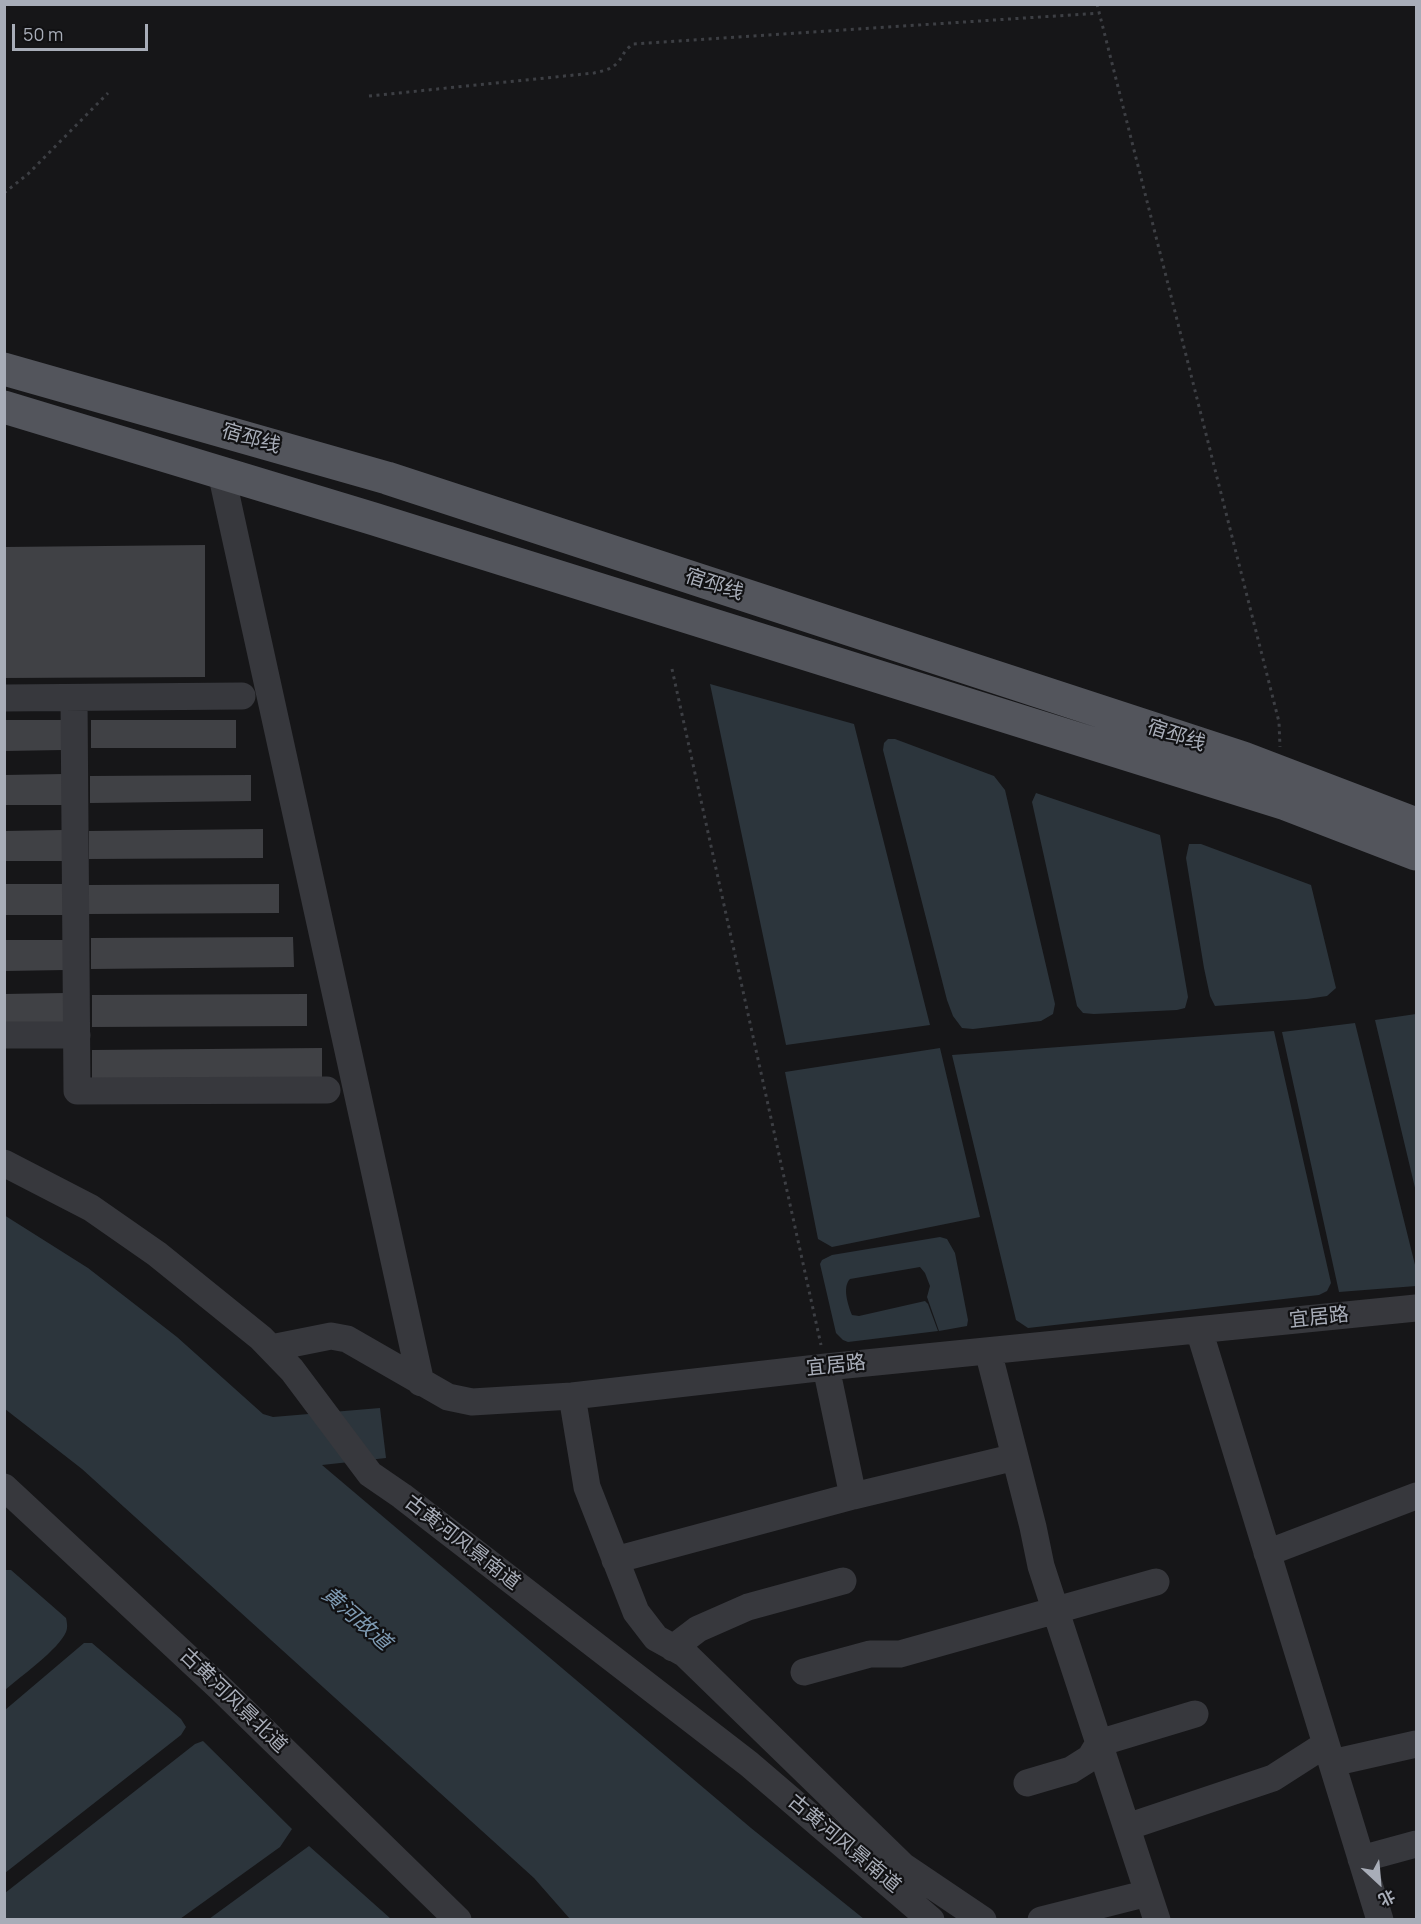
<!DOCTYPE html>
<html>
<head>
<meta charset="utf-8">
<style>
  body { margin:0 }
  #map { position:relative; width:1421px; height:1924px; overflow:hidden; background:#161618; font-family:Manrope,"Noto Sans SC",sans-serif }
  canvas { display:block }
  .frame { position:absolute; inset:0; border:6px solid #a8adb8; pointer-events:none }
  .north { position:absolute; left:1349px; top:1852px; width:60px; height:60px; -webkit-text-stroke:4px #111113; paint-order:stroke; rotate:154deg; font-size:16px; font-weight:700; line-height:24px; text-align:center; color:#a8adb8 }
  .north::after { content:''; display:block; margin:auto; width:21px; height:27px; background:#a8adb8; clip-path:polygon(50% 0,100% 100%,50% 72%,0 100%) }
  .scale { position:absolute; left:12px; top:24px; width:136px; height:27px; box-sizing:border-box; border:3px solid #a8adb8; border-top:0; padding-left:8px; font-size:18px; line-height:21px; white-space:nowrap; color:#a8adb8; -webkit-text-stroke:4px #111113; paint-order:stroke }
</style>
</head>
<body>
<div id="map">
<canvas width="1421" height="1924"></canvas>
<div class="frame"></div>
<div class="north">北</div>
<div class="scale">50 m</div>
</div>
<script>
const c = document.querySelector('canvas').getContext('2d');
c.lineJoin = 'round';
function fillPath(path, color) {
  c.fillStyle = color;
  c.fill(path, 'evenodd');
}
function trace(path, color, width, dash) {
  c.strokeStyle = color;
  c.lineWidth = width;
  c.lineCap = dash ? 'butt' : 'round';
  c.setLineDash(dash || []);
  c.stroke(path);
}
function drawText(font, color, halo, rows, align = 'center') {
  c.font = font + ' Manrope,"Noto Sans SC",sans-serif';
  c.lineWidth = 4.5;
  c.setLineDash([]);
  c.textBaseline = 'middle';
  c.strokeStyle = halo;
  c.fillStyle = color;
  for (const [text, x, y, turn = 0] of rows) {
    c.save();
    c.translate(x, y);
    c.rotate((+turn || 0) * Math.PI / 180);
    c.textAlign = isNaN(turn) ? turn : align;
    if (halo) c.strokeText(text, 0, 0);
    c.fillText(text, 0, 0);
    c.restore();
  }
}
const water = new Path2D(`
  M710 684 854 724 930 1025 786 1045Z
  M888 739H895L994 776 1005 790 1055 1004 1053 1014 1041 1021 973 1029 962 1028 953 1016 947 1000 883 750 884 743Z
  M1036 793 1160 835 1188 997 1185 1008 1177 1010 1094 1014 1083 1013 1077 1006 1032 802Z
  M1189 844H1201L1311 885 1336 988 1327 996 1307 999 1215 1006 1210 996 1204 968 1186 858Z
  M1416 1014V1192L1375 1020Z
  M1355 1023 1416 1269V1286L1339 1292 1282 1032Z
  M1274 1031 1331 1283 1327 1291 1319 1295 1028 1328 1016 1320 952 1055Z
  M940 1048 980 1217 832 1247 818 1239 785 1072Z
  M4 1215 88 1268 177 1337 263 1414 273 1417 380 1408 386 1458 322 1465 751 1828 864 1919H570L534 1878 82 1469 5 1409Z
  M940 1237 947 1239 955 1253 968 1320 967 1326 939 1331 927 1297 930 1286 925 1273 920 1267 850 1279C842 1287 848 1305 852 1315L859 1316 925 1301 928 1304 938 1331 848 1342 843 1340 836 1333 820 1264 822 1260 832 1255Z
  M5 1570H11L66 1618C67 1623 68 1627 66 1632 59 1649 20 1677 5 1690Z
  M84 1643H92L181 1719 186 1727 181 1735 5 1873V1710Z
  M203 1741 292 1829 280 1847 180 1919H5V1893L195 1744Z
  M309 1846 391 1919H209Z`);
const building = new Path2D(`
  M205 545V677L4 678V547Z
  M4 720H63V750L4 751Z
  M91 720H236V748H91Z
  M64 774V805H4V775Z
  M251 775V801L90 803V776Z
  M263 829V858L89 859V831Z
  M64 830V861H4V831Z
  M4 884H65V915H4Z
  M279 884V913L89 914 88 885Z
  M293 937 294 967 91 969V938Z
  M4 940H66V970L4 971Z
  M66 993V1024L4 1025V994Z
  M307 994V1026L92 1027V995Z
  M322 1048V1077L92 1079V1050Z`);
const path = new Path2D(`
  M1097 4 1279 722 1280 747
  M369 96 594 73C602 71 611 70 617 63 624 56 622 52 633 44L1100 13
  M4 193 28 174 108 93
  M672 669 821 1345`);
const minor = new Path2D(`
  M221 472 421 1383
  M4 698 242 696
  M74 698 77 1091 327 1090
  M4 1035H77
  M4 1163 91 1208 157 1254 261 1338 292 1370 370 1474 402 1496 749 1764 931 1920
  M1199 1330 1380 1920
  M271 1348 331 1336 347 1339 448 1397 472 1402 572 1396 826 1367 1416 1308
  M988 1351 1033 1527 1041 1566 1157 1920
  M826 1367 853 1496
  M572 1396 587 1487 636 1612 656 1638 685 1654 903 1866 983 1920
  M4 1487 219 1687 458 1920
  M1267 1553 1416 1496
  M615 1560 853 1496 1015 1457
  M673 1648 698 1629 748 1607 843 1581
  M804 1672 870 1654H900L1156 1582
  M1332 1763 1416 1744
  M1027 1783 1071 1770 1090 1758 1099 1743 1195 1714
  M1127 1827 1273 1778 1326 1744
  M1361 1859 1416 1844
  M1041 1920 1148 1893`);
const major = new Path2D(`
  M4 369 387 478 1243 758 1416 824
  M4 407 374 519 1286 804 1416 854`);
const streetNames = [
  ["宿邳线",251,439,16],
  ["宿邳线",714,585,18],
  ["宿邳线",1176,736,18],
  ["宜居路",1319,1318,-6],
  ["宜居路",836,1366,-6],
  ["古黄河风景南道",462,1543,38],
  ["古黄河风景北道",233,1701,44],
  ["古黄河风景南道",844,1844,40]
];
const waterNames = [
  ["黄河故道",356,1619,41]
];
fillPath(water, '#2c353c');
fillPath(building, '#404145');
trace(path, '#3d3f44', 3, [3, 4.5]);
trace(minor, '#37383d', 27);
trace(major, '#53555c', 33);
drawText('20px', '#a8adb8', '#111113', streetNames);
drawText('italic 21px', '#7f9bb3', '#111113', waterNames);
</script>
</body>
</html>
